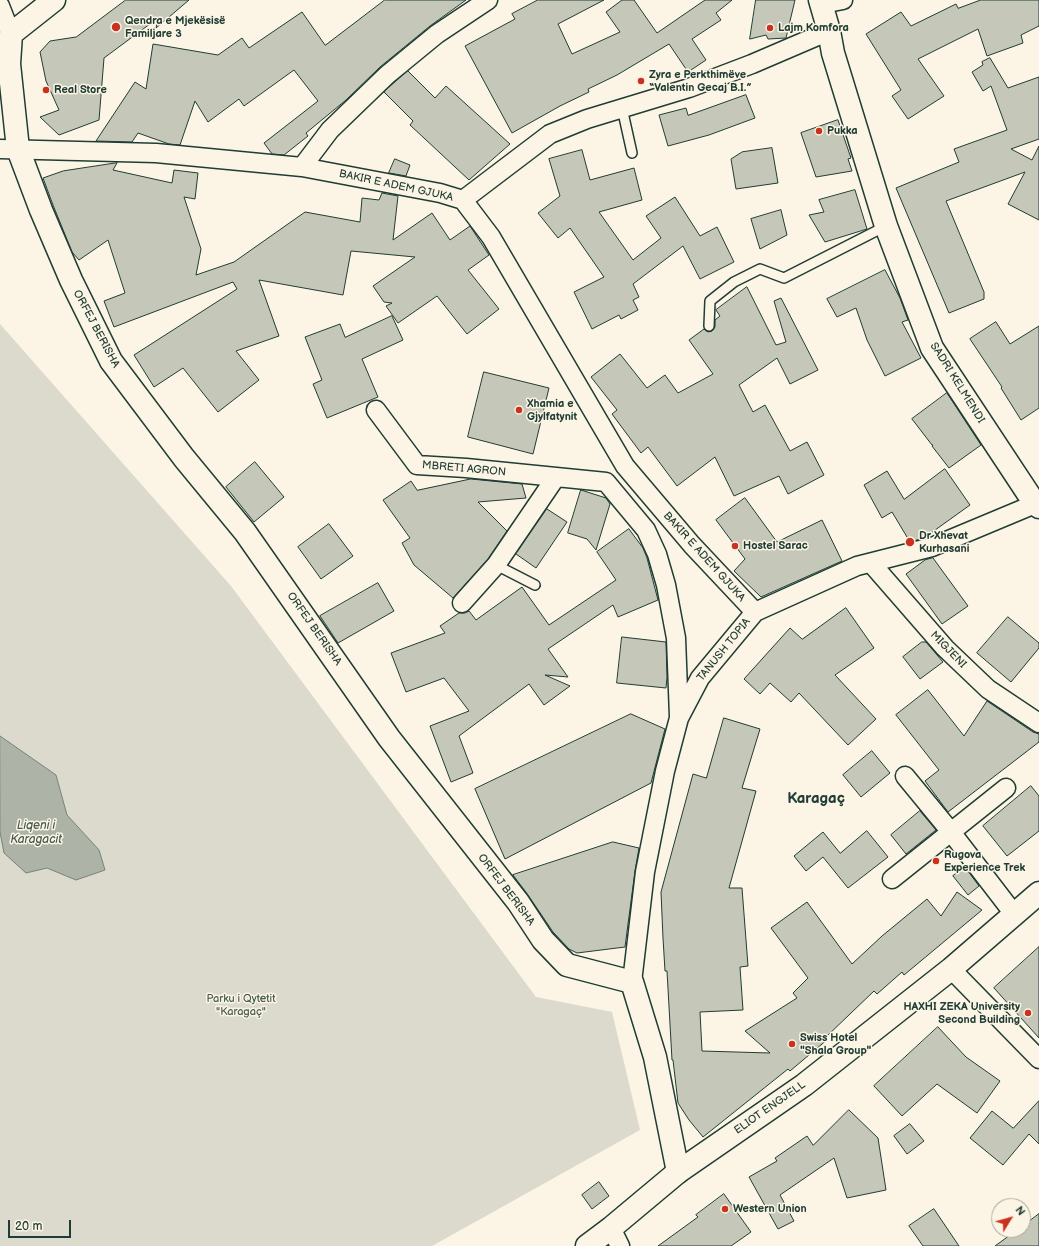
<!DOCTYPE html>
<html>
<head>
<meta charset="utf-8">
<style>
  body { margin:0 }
  #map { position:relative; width:1039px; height:1246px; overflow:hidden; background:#fcf5e5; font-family:"Balsamiq Sans",sans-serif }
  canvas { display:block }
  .north { position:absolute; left:991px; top:1198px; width:40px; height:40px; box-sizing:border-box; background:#fcf5e5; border:1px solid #a4ab9e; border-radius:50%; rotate:53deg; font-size:11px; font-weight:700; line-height:16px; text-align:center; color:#1f3d34 }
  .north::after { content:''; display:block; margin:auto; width:14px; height:18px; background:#c8321e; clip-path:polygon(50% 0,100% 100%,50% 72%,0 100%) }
  .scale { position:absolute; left:8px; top:1220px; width:63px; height:18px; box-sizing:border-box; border:2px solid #1f3d34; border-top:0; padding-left:5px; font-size:12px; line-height:14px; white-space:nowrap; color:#1f3d34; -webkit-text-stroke:3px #fcf5e5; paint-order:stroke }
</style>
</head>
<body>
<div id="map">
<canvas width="1039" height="1246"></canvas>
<div class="north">N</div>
<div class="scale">20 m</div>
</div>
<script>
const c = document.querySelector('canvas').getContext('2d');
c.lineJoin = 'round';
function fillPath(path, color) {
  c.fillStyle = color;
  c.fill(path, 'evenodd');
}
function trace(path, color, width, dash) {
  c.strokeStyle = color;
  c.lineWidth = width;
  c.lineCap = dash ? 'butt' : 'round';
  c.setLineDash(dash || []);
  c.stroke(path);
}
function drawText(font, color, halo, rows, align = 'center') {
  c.font = font + ' "Balsamiq Sans",sans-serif';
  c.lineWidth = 3;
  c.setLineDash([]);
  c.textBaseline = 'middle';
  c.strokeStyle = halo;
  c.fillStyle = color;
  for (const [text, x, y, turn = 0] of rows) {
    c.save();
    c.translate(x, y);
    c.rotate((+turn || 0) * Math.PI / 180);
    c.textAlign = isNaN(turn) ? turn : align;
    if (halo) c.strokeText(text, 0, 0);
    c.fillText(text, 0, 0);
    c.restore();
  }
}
const green = new Path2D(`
  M0 324 231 586 536 997 612 1012 640 1130 432 1246H0Z`);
const water = new Path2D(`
  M0 736 56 775 67 815 99 850 105 870 76 880 47 868 26 873 4 853 0 832Z`);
const building = new Path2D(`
  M126 0H189L156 28 158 18 104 58 99 120 59 135 40 117 59 110 46 81 40 52 50 41 76 37Z
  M385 0H466L430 26 380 67 346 100 306 133 308 136 284 155 272 154 264 143 318 101 294 70 244 106 239 99 208 122 195 101 180 145 169 144 138 133 132 142 96 141 135 82 146 89 153 44 218 55 242 38 249 48 302 12 325 45Z
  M538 0H604L558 24 572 54 620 32 606 12 622 0H634L657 33 705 0H732L716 13 721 20 692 39 706 60 688 72 669 44 617 75 588 89 589 92 560 106 512 133 465 46 515 19 512 14Z
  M756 0H795L786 38 768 39 766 35 750 39Z
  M981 0H1039V26L1021 35 1023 43 987 56 978 29 918 59 944 96 908 119 892 96 901 90 866 34 901 12 911 26 956 4 958 8Z
  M990 58 1008 88 1039 77V139L1011 149 1032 160 1039 146V220L1008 204 1025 172 946 201 984 292V299L949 313 896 188 959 162 954 149 1007 130 991 86 983 91 972 72 983 65 982 62Z
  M408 71 435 98 446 86 510 144 469 180 410 125 413 121 384 92Z
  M746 95 755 118 709 135 668 146 659 115 686 108 688 115Z
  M838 120 851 158 848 159 852 171 816 177 801 133Z
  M772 148 778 183 736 189 731 159 742 152Z
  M582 150 590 180 634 168 642 200 599 212 633 260 661 238 646 216 675 197 700 236 717 227 734 262 700 279 683 246 633 284 639 297 633 300 638 310 621 319 619 315 592 329 574 292 604 277 570 228 558 238 538 213 560 196 549 159Z
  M395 159 410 165 406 176 389 173Z
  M117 163 113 170 172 183 174 170 198 173 195 199 184 197 201 249 196 275 234 262 305 212 360 222 362 198 379 200 382 193 398 196 393 240 432 213 450 240 470 226 489 255 468 270 499 309 467 334 437 296 398 323 386 306 392 303 384 302 373 286 415 257 351 251 343 295 259 280 279 336 236 351 259 380 218 412 183 368 154 387 134 355 237 289 233 282 114 327 104 301 125 293 108 240 79 260 72 252 53 205 43 178 63 171Z
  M855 190 867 229 825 242 809 215 824 212 819 200Z
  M781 210 787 235 760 249 751 219Z
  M885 270 900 298 908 320 902 322 921 358 885 376 867 340 856 308 837 317 827 299Z
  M747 287 776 345 786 342 774 301 781 298 818 370 790 384 777 358 739 385 753 412 765 405 790 451 807 442 824 475 788 494 779 476 734 496 715 457 677 486 648 447 641 453 612 414 617 410 591 377 620 354 647 388 665 375 678 393 713 374 689 340 704 329 708 332 712 331 715 327V320L720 316 716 310Z
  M392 316 403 340 362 359 378 397 327 418 313 384 322 380 305 337 340 324 345 337Z
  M996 322 1010 344 1039 326V408L1021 420 1001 388 1002 387 970 339Z
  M484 372 549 388 533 454 468 437Z
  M947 393 981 445 949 468 932 446 933 445H932L912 419Z
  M255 462 284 497 254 522 226 487Z
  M945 469 970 505 924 538 910 542 892 512 882 518 864 485 887 471 904 499Z
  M471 479 522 484 526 498 478 502 507 531 488 559 453 598 414 565 402 543 410 538 383 500 411 481 417 490Z
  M581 490 606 498 610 504 596 550 587 539 568 533Z
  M745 498 777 542 822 520 842 561 761 597 734 571 745 559 716 520Z
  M547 509 567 522 536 568 516 554Z
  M329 524 353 556 321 579 298 547Z
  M629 529 643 548 647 558 658 600 618 617 613 605 548 649 568 677 545 675 570 686 544 705 529 684 459 736 473 773 451 782 430 726 469 711 444 678 406 692 391 653 445 633 440 626 459 613H465L469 611 476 620 522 587 549 625 616 580 597 552Z
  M933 558 968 606 942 624 906 574 925 560Z
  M378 583 394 611 338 643 320 616Z
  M846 608 874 648 835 675 876 719 848 745 799 693 791 702 770 683 760 694 744 679 790 628 802 639Z
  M1008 617 1039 643V648L1011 682 977 653Z
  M622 637 666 642 667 677 666 688 617 683Z
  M922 642H926L943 662 920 679 903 657Z
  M928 690 964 736 987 701 1033 732 1039 734V742L948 812 925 781 939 770 896 715Z
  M631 714 665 729 651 783 505 859 475 789Z
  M724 718 760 729 742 788 756 791 729 888H742L748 966 740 967 743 1010 700 1012 702 1051 770 1053 745 1031 797 998 793 993 808 978 771 928 807 902 852 964 882 936 927 899 941 916 957 892 982 910 904 975 902 972 877 994 874 991 826 1037 828 1039 790 1071 788 1069 703 1137 689 1120 678 1103 673 1060H672L667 971H665L663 938 661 892 693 774 706 778Z
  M872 751 890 773 861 797 843 775Z
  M1031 786 1039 796V831L1007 856 983 826Z
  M920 811 936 830 906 854 891 835Z
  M867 831 888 857 848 888 823 857 806 871 794 856 823 832 840 853Z
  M613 842 639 848 635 871 625 947 577 953 569 949 553 932 528 895 513 875Z
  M965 867 979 886 968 895 953 876Z
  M1039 947V1038L994 988Z
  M938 1027 966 1057 1000 1081 977 1113 937 1084 902 1116 874 1086Z
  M1039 1101V1144L1029 1134 1003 1165 970 1138 992 1111 1013 1128Z
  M849 1110 878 1138 886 1190 847 1198 834 1158 780 1195 794 1221 778 1229 749 1177 777 1161 775 1158 807 1136 813 1145Z
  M910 1124 924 1141 907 1154 894 1136Z
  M599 1182 609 1196 592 1209 582 1195Z
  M724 1194 751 1232 731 1246H658L698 1217 696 1215Z
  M934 1209 959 1246H923L909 1226Z
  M1039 1214V1246H995L1017 1230H1023V1226Z`);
const service = new Path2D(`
  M622 108 632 153
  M709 326 710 301 734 282 760 269 784 278 886 226
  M496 565 535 585`);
const minor = new Path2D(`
  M822 4 843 0
  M0 6 11 34
  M0 149 156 153 302 167 440 193 463 200 491 237 625 466 692 545 755 612
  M302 167 330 130 387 75 437 34 488 0
  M463 200 550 134 587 119 689 88 752 64 829 31
  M376 410 417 465 466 468 606 482
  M606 482 646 530 657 554 666 585 676 638 679 717
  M871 563 945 648 988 689 1039 723
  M462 603 496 565 556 477
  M905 776 951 832 1014 914
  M892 879 1006 788
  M951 969 1039 1059
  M632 982 645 872 665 771 679 718 700 678 755 612 857 566 932 547 1035 504
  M611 1228 620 1246`);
const tertiary = new Path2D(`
  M54 0 11 34 9 64 18 149 41 210 71 280 111 361 184 458 245 532 389 738 518 902 543 940 567 965 632 982 655 1057 678 1172
  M820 0 829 31 833 53 886 226 932 348 1035 504 1039 507`);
const secondary = new Path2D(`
  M587 1246 611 1228 678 1172 804 1085 951 969 1039 893`);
const markers = [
  [116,27,5,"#c8321e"],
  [770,28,4,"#c8321e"],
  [641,81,4,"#c8321e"],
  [46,90,4,"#c8321e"],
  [819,131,4,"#c8321e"],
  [519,410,4,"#c8321e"],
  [910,542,5,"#c8321e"],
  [735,546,4,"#c8321e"],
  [936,861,4,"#c8321e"],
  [1028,1013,4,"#c8321e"],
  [792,1044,4,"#c8321e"],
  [725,1209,4,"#c8321e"]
];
const poiNames = [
  ["Qendra e Mjekësisë",125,21],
  ["Familjare 3",125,34],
  ["Lajm Komfora",778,28],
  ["Zyra e Perkthimëve",649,75],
  ["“Valentin Gecaj B.I.”",649,88],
  ["Real Store",54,90],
  ["Pukka",827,131],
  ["Xhamia e",527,404],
  ["Gjylfatynit",527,417],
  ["Dr Xhevat",919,536],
  ["Kurhasani",919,549],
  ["Hostel Sarac",743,546],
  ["Rugova",944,855],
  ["Experience Trek",944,868],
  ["HAXHI ZEKA University",1020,1007,"right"],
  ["Second Building",1020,1020,"right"],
  ["Swiss Hotel",800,1038],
  ["\"Shala Group\"",800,1051],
  ["Western Union",733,1209]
];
const streetNames = [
  ["BAKIR E ADEM GJUKA",396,186,12],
  ["ORFEJ BERISHA",96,329,62],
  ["SADRI KELMENDI",957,383,58],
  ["MBRETI AGRON",464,469,5],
  ["BAKIR E ADEM GJUKA",704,557,48],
  ["ORFEJ BERISHA",314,629,55],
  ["TANUSH TOPIA",724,650,-51],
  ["MIGJENI",948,650,46],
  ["ORFEJ BERISHA",506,890,53],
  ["ELIOT ENGJELL",770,1108,-35]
];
const parkNames = [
  ["Parku i Qytetit",241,999],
  ["\"Karagaç\"",241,1012]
];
const waterNames = [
  ["Liqeni i",36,826],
  ["Karagacit",36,840]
];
const districtNames = [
  ["Karagaç",816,799]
];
fillPath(green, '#dcdacc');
fillPath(water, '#aeb3a7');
trace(water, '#758479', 1);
fillPath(building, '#c5c7b9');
trace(building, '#1f3d34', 1);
trace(service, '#1f3d34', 12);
trace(minor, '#1f3d34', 21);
trace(tertiary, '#1f3d34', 25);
trace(secondary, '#1f3d34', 25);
trace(service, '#fcf5e5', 9);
trace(minor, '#fcf5e5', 18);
trace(tertiary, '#fcf5e5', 22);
trace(secondary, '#fcf5e5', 22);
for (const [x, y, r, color] of markers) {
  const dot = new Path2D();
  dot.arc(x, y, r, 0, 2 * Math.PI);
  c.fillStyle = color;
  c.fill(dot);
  trace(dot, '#fcf5e5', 1.5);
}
drawText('bold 11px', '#1f3d34', '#fcf5e5', poiNames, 'left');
drawText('11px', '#1f3d34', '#fcf5e5', streetNames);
drawText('11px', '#455c52', '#fcf5e5', parkNames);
drawText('italic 12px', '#435a51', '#fcf5e5', waterNames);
drawText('bold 15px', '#1f3d34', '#fcf5e5', districtNames);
</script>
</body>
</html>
